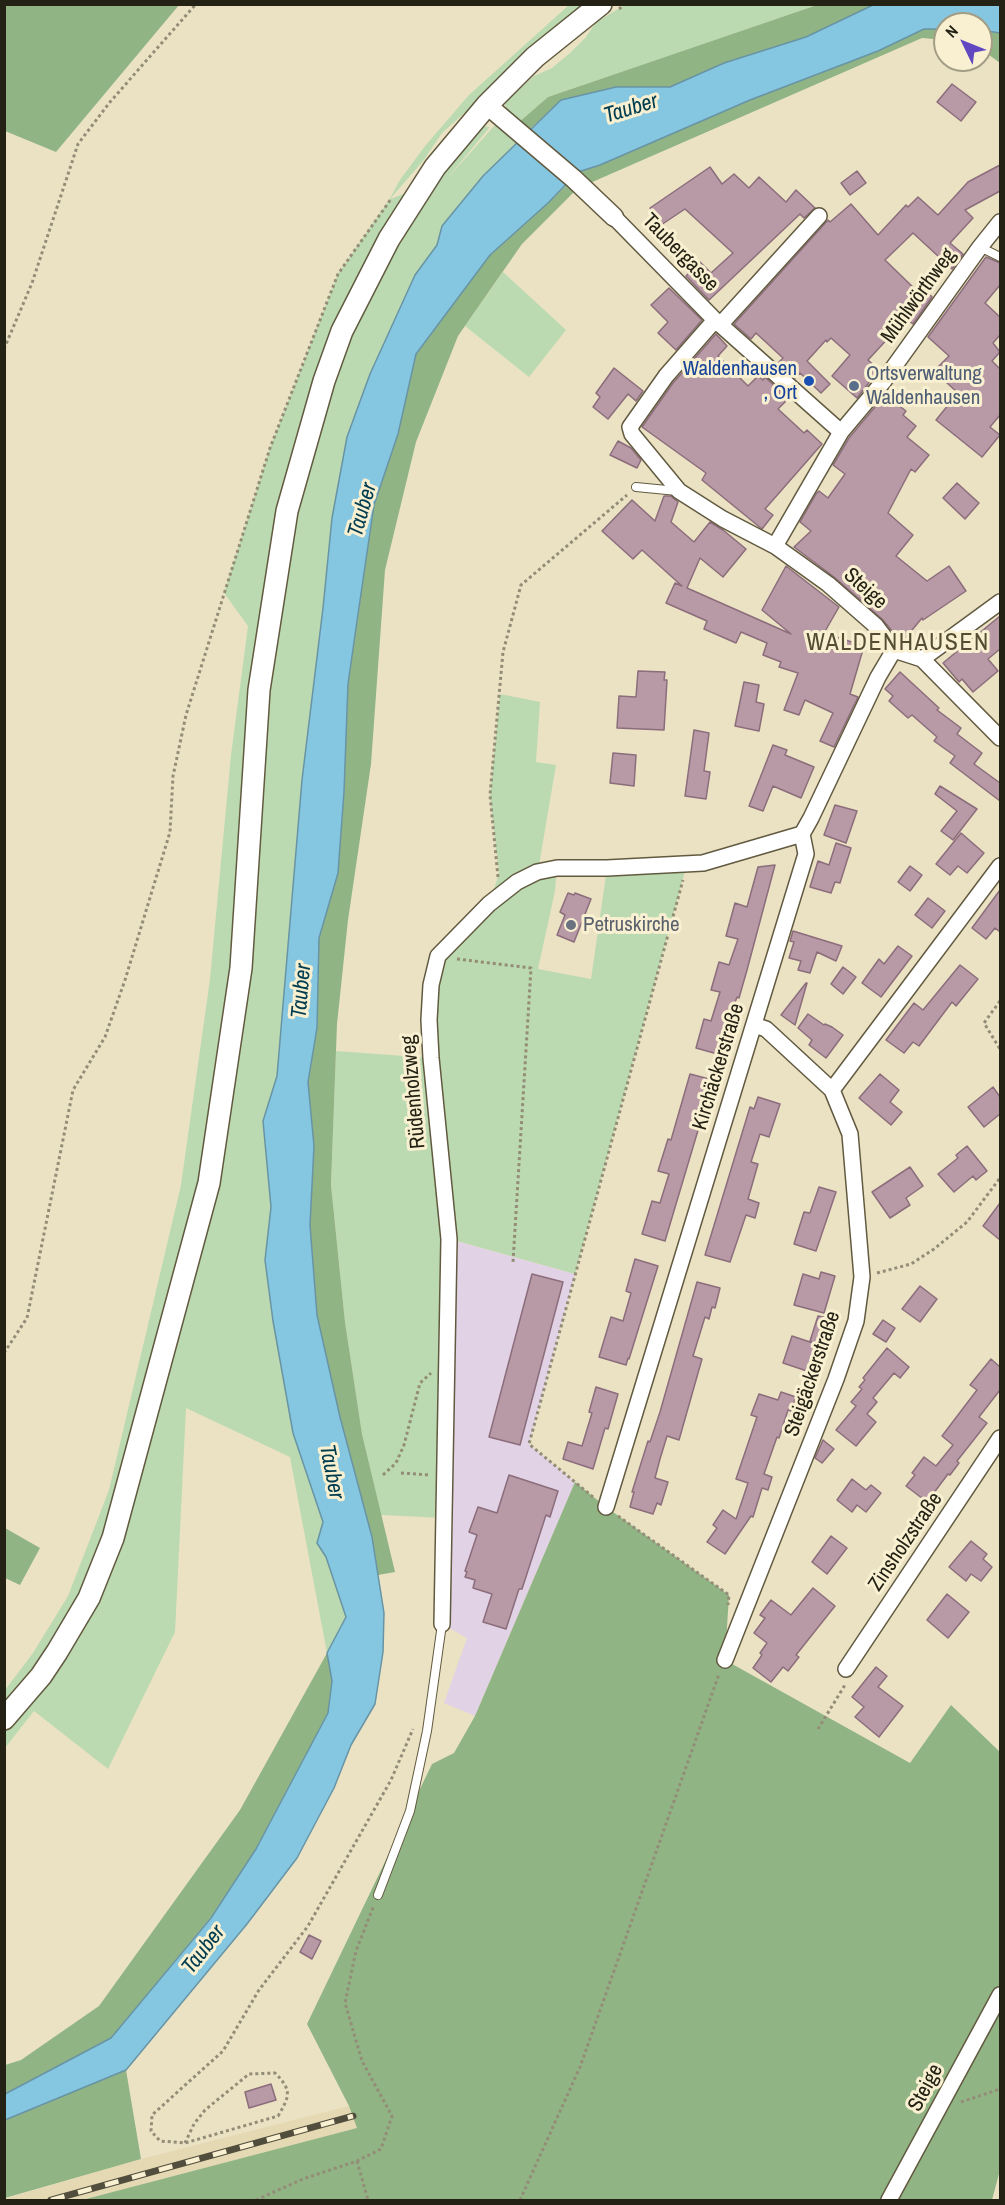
<!DOCTYPE html>
<html>
<head>
<meta charset="utf-8">
<style>
  body { margin:0 }
  #map { position:relative; width:1005px; height:2205px; overflow:hidden; background:#ebe2c4; font-family:"Archivo Narrow",sans-serif }
  canvas { display:block }
  .frame { position:absolute; inset:0; border:6px solid #242115; pointer-events:none }
  .north { position:absolute; left:933px; top:12px; width:60px; height:60px; box-sizing:border-box; background:#f8f0d1; border:2px solid #a39d86; border-radius:50%; rotate:313deg; font-size:16px; font-weight:700; line-height:24px; text-align:center; color:#242115 }
  .north::after { content:''; display:block; margin:auto; width:21px; height:27px; background:#6148c0; clip-path:polygon(50% 0,100% 100%,50% 72%,0 100%) }
</style>
</head>
<body>
<div id="map">
<canvas width="1005" height="2205"></canvas>
<div class="frame"></div>
<div class="north">N</div>
</div>
<script>
const c = document.querySelector('canvas').getContext('2d');
c.lineJoin = 'round';
function fillPath(path, color) {
  c.fillStyle = color;
  c.fill(path, 'evenodd');
}
function trace(path, color, width, dash) {
  c.strokeStyle = color;
  c.lineWidth = width;
  c.lineCap = dash ? 'butt' : 'round';
  c.setLineDash(dash || []);
  c.stroke(path);
}
function drawText(font, color, halo, rows, align = 'center') {
  c.font = font + ' "Archivo Narrow",sans-serif';
  c.lineWidth = 6;
  c.setLineDash([]);
  c.textBaseline = 'middle';
  c.strokeStyle = halo;
  c.fillStyle = color;
  for (const [text, x, y, turn = 0] of rows) {
    c.save();
    c.translate(x, y);
    c.rotate((+turn || 0) * Math.PI / 180);
    c.textAlign = isNaN(turn) ? turn : align;
    if (halo) c.strokeText(text, 0, 0);
    c.fillText(text, 0, 0);
    c.restore();
  }
}
const commercial = new Path2D(`
  M449 1239 575 1274 529 1444 575 1482 475 1716 444 1703 467 1638 442 1624Z`);
const built = new Path2D(`
  M349 2106 357 2128 82 2200H5L4 2199 141 2159Z`);
const green = new Path2D(`
  M569 5H585L442 133 423 161 390 199 422 187 480 126 490 127 445 181 495 125 516 143 483 176 442 226 437 245 415 275 370 374 347 437 332 518 323 608 302 780 277 1076 263 1121 271 1207 265 1260 315 1499 323 1522 317 1543 326 1556 346 1617 327 1653 290 1457 186 1408 175 1632 108 1769 34 1711 5 1748V1690L33 1653 68 1596 109 1490 181 1185 210 979 231 755 248 626 224 593 270 448 338 274 389 200 400 180 425 146 469 95Z
  M625 5H817L548 97 518 123 506 112 505 103 534 76 552 68 570 53 586 37 596 22Z
  M503 272 566 330 529 377 465 326Z
  M500 694 540 702 536 762 556 765 538 871 557 868 555 891 538 969 591 979 607 868 687 864 575 1274 450 1239 443 1518 381 1515 362 1434 345 1322 331 1185 336 1051 431 1058 438 956 489 904 499 874 490 795Z`);
const forest = new Path2D(`
  M4 5 5 4 179 5 56 152 5 131Z
  M817 5H873L806 37 724 63 670 87H616L561 100 528 131 518 123 548 97Z
  M924 29H945V40L922 38 590 183 578 172 600 165 750 100 878 51Z
  M981 30 1000 33V63L981 49Z
  M567 185 575 191 522 244 458 336 416 442 385 570 371 764 348 920 337 1024 331 1185 345 1322 362 1434 395 1572 378 1575 372 1537 340 1417 317 1315 310 1225 314 1146 308 1082 317 1028 319 938 338 873 344 792 348 684 374 505 398 434 416 354 490 255Z
  M575 1482 606 1507 729 1595 725 1660 910 1763 951 1705 1000 1752V2170L992 2200H82L357 2128 349 2106 307 2024 432 1764 454 1753 475 1716Z
  M5 1528 40 1548 20 1585 5 1578Z
  M327 1653 332 1681 328 1713 256 1849 211 1917 111 2038 5 2094V2065L21 2060 99 2006 240 1810Z
  M126 2070 141 2159 5 2198V2120Z`);
const water = new Path2D(`
  M873 5H1000V33L981 30V24H945V29H924L878 51 750 100 600 165 578 172 548 203 490 255 416 354 398 434 374 505 357 621 348 684 344 792 338 873 319 938 317 1028 308 1082 314 1146 310 1225 317 1315 340 1417 372 1537 384 1613 383 1652 375 1704 351 1745 334 1788 297 1858 247 1924 126 2070 5 2120V2094L111 2038 211 1918 256 1849 328 1713 332 1681 327 1653 346 1617 326 1557 317 1543 323 1522 293 1433 273 1321 265 1260 271 1207 263 1121 277 1076 302 780 323 608 332 518 347 437 370 374 415 275 437 245 442 226 483 176 561 100 616 87H670L724 63 806 37Z`);
const building = new Path2D(`
  M952 84 976 102 961 121 937 102Z
  M1000 165V191L965 210 973 218 950 243 963 254 952 269 913 233 885 260 919 293 924 288 932 297 913 324 908 320 894 336 892 334 868 360 879 370 857 398 832 376 850 355 831 338 827 342 826 340 807 361 830 384 821 393 800 373 795 378 778 363 783 358 756 333 751 339 734 324 828 220 830 222 851 204 878 235 906 205 908 207 918 197 938 215 968 182Z
  M710 167 722 184 734 174 749 188 759 177 786 202 796 190 815 208 804 218 800 214 709 300 686 276 700 262 711 273 733 253 685 209 661 225 650 208Z
  M857 171 866 183 850 195 841 183Z
  M986 257 1000 263V285L985 303 1000 317V335L993 343 1000 352 992 361 1000 369V415L990 427 1000 435 982 457 936 420 958 393 934 371 949 356 928 337Z
  M669 288 702 320 676 350 658 333 668 322 651 305Z
  M716 334 727 346 718 356 748 386 758 376 763 380 765 377 781 392 779 394 786 401 778 409 804 433 807 430 822 444 765 509 773 515 762 529 702 480 706 473 642 427 673 383Z
  M614 368 643 391 636 401 628 394 608 419 593 407 600 397 596 393Z
  M885 395 906 411 903 415 916 426 907 437 929 455 915 472 911 469 888 513 913 535 896 556 927 581 949 566 966 591 923 620 922 618 903 641 893 632 882 619 834 577 794 547 811 531 800 522 816 494 819 491 828 498 845 474 833 465 849 438Z
  M618 441 631 448 641 460 637 468 610 455Z
  M957 483 979 503 965 519 943 498Z
  M664 496H671L678 502 671 522 694 542 710 522 723 530 746 549 723 577 700 558 687 588 791 634 762 610 786 566 839 607 824 633 864 646 850 694 858 697 834 747 820 741 833 713 805 700 799 715 784 710 798 673 779 667 781 662 763 655 767 643 741 632 736 643 704 629 707 621 666 603 675 583 682 586 642 550 633 559 602 531 632 500 655 521Z
  M1000 616V649L988 659 998 671 973 692 962 679 959 682 943 663Z
  M638 671 665 672 664 680H667L664 730 617 728 619 696 636 697Z
  M900 672 939 708 937 710 961 728 957 734 982 753 974 764 1000 783V801L950 763 955 756 934 741 937 737 912 715 908 718 889 701 893 696 885 689Z
  M744 682 759 685 756 702 764 704 759 731 735 726Z
  M694 730 709 733 704 771 710 772 706 799 685 796Z
  M773 745 787 750 785 755 814 767 801 798 773 786 763 811 749 806Z
  M613 753 636 755 634 786 610 783Z
  M940 786 977 809 953 840 941 831 957 811 935 794Z
  M835 805 857 811 846 843 824 835Z
  M961 833 984 853 967 873 958 866 950 875 936 864Z
  M836 843 851 848 840 883 835 882 831 893 810 887 818 861 829 865Z
  M775 865 747 970 739 998 737 997 731 1013 728 1026 730 1027 721 1055 696 1048 704 1019 711 1021 720 992 711 990 719 962 729 965 738 939 726 936 735 903 747 907 758 867Z
  M910 866 922 875 910 891 898 882Z
  M1000 890V932L995 928 986 939 972 928Z
  M568 893 574 895 575 893 591 899 574 942 557 935 565 915 560 912Z
  M928 898 945 911 932 928 915 915Z
  M793 931 842 946 836 961 817 952 810 973 798 970 801 961 789 958 794 942 790 941Z
  M898 946 912 956 881 997 862 983 879 959 884 964Z
  M960 965 978 979 956 1006 952 1002 919 1046 913 1042 904 1053 886 1040 914 1003 923 1010Z
  M843 967 856 977 843 994 831 984Z
  M806 983H807L795 1025 781 1015Z
  M808 1014 824 1025 825 1024 832 1027 843 1035 826 1058 809 1045 812 1040 798 1028Z
  M690 1074 713 1080 665 1241 642 1234 652 1201 660 1203 669 1174 658 1171 668 1139 671 1140Z
  M880 1074 899 1090 890 1102 902 1112 891 1125 859 1098Z
  M993 1087 1000 1097V1114L984 1127 968 1107Z
  M758 1097 780 1104 769 1137 760 1134 751 1162 758 1164 748 1199 759 1203 755 1218 746 1215 730 1262 705 1255 750 1107 754 1109Z
  M967 1146 987 1171 976 1180 973 1176 954 1192 938 1174 958 1158 956 1155Z
  M910 1167 923 1186 906 1198 910 1205 890 1218 872 1192Z
  M819 1187 836 1192 816 1251 794 1244 804 1212 810 1213Z
  M1000 1203V1240L983 1226Z
  M635 1259 658 1266 629 1359 628 1358 626 1365 599 1357 611 1317 623 1321 631 1293 626 1291Z
  M821 1272 835 1276 824 1313 794 1305 803 1274 819 1279Z
  M532 1274 563 1282 520 1445 489 1437Z
  M697 1282 720 1288 715 1308 712 1307 709 1319 705 1317 693 1356 702 1359 679 1440 667 1436 660 1459 655 1478 668 1482 661 1505 657 1503 653 1514 630 1507 634 1492H632L648 1441 650 1442 660 1412Z
  M920 1286 937 1299 920 1322 902 1309Z
  M818 1316 832 1319 824 1346 810 1341Z
  M883 1320 895 1328 886 1342 873 1334Z
  M792 1336 819 1345 810 1372 783 1363Z
  M887 1348 909 1367 900 1378 894 1373 873 1398 877 1402 867 1414 876 1422 856 1446 836 1430 856 1406 851 1402 862 1389 859 1387 865 1380 863 1378Z
  M991 1359 1000 1367V1390L979 1417 987 1423 957 1461 959 1463 950 1475 948 1474 927 1502 906 1486 915 1475 912 1473 924 1457 936 1466 953 1445 942 1436 977 1390 970 1385Z
  M596 1387 618 1394 608 1429 605 1428 593 1469 563 1459 568 1442 582 1446 592 1413 589 1412Z
  M781 1392 796 1397 791 1411 788 1410 779 1438 777 1437 764 1474 772 1477 768 1490 762 1488 753 1517 751 1516 725 1554 707 1542 717 1528 713 1525 723 1510 736 1519 748 1483 736 1479 757 1417 751 1415 759 1394 778 1400Z
  M823 1440 834 1449 822 1463 815 1458Z
  M509 1475 558 1491 550 1517 546 1515 522 1589H519L506 1629 483 1622 492 1594 473 1588 475 1580 465 1577 467 1572 465 1571 477 1535 469 1532 478 1507 497 1513Z
  M852 1479 866 1490 871 1485 881 1493 866 1512 857 1505 852 1512 837 1500Z
  M831 1536 847 1548 827 1574 812 1562Z
  M971 1541 987 1554 983 1559 992 1567 981 1581 971 1574 966 1581 949 1567Z
  M813 1588 835 1606 796 1655 799 1657 788 1671 783 1667 771 1682 753 1668 762 1655 760 1653 767 1643 754 1633 765 1618 760 1615 771 1600 791 1615Z
  M947 1594 969 1612 948 1638 927 1620Z
  M876 1667 887 1676 878 1687 903 1706 879 1737 855 1717 864 1707 852 1697Z
  M309 1935 321 1941 312 1959 300 1952Z
  M271 2084 276 2100 249 2108 245 2092Z`);
const path = new Path2D(`
  M619 9 625 4
  M4 349 32 283 78 144 110 102 196 4
  M498 877 490 795 503 652 521 585 627 495
  M457 959 531 968 513 1262
  M1000 1001 984 1023 1000 1049
  M877 1273 911 1264 934 1249 967 1222 1000 1178
  M4 1353 27 1318 73 1090 105 1037 125 980 170 832 173 776 186 715 270 448 338 274 391 199
  M401 1473 430 1475
  M383 1475 396 1463 404 1445 420 1383 431 1373
  M593 1497 529 1444 683 880
  M618 1516 729 1595 728 1605
  M818 1729 845 1685
  M961 2102 1000 2089
  M185 2143 194 2124 205 2110 249 2074 275 2073C292 2090 290 2096 278 2116L185 2143 160 2141 151 2131 152 2115 223 2051 259 1990 308 1926 391 1780 413 1729
  M357 2161 368 2200
  M256 2200 303 2179 357 2161 381 2149 392 2116 362 2061 345 2003 356 1951 374 1905
  M520 2200 580 2067 719 1674`);
const service = new Path2D(`
  M980 247 1000 257
  M636 487 677 491
  M378 1895 410 1811 427 1731 442 1624`);
const minor = new Path2D(`
  M614 217 715 320 841 432
  M715 320 666 376 630 427 632 434 679 491 723 519 775 546 828 584 876 626 894 650 922 659 1000 738
  M720 325 819 216
  M775 546 841 432 883 382 980 247 1000 222
  M922 659 1000 602
  M754 1025 766 1029 832 1090
  M606 1507 806 854 802 834 811 818 878 677 894 650
  M442 1624 449 1239 431 1058 429 1020 431 985 438 956 489 904 517 882 537 872 557 868H607L703 863 802 834
  M725 1660 836 1379 856 1321 862 1277 850 1134 832 1090 1000 866
  M846 1669 1000 1438
  M889 2200 1000 1995`);
const tertiary = new Path2D(`
  M487 105 574 179 614 217`);
const secondary = new Path2D(`
  M4 1719 41 1676 57 1652 89 1598 113 1538 209 1183 241 968 259 690 287 511 324 381 342 331 389 239 435 167 487 105 535 57 601 4`);
const rail = new Path2D(`
  M51 2200 353 2116`);
const markers = [
  [809,381,6,"#1a4fb4"],
  [854,386,6,"#5c6f8a"],
  [571,925,6,"#6b7280"]
];
const streetNames = [
  ["Taubergasse",680,253,46],
  ["Mühlwörthweg",919,296,-54],
  ["Steige",865,589,42],
  ["Kirchäckerstraße",719,1067,-73],
  ["Rüdenholzweg",414,1092,-95],
  ["Steigäckerstraße",813,1374,-71],
  ["Zinsholzstraße",906,1542,-56],
  ["Steige",926,2088,-62]
];
const transitNames = [
  ["Waldenhausen",797,369],
  [", Ort",797,393]
];
const serviceNames = [
  ["Ortsverwaltung",866,374],
  ["Waldenhausen",866,398]
];
const worshipNames = [
  ["Petruskirche",583,925]
];
const waterNames = [
  ["Tauber",631,109,-17],
  ["Tauber",363,510,-74],
  ["Tauber",302,991,-85],
  ["Tauber",331,1472,79],
  ["Tauber",204,1950,-52]
];
const quarterNames = [
  ["WALDENHAUSEN",898,644]
];
fillPath(commercial, '#e1d2e5');
fillPath(built, '#e4d9b3');
fillPath(green, '#bbdab1');
fillPath(forest, '#91b485');
fillPath(water, '#85c6e1');
trace(water, '#6894a4', 1.5);
fillPath(building, '#b899a6');
trace(building, '#8b6d7b', 1.5);
trace(service, '#625a40', 10);
trace(minor, '#625a40', 18);
trace(tertiary, '#625a40', 21);
trace(secondary, '#625a40', 24);
trace(path, '#938d77', 3, [3, 3]);
trace(service, '#fff', 8);
trace(minor, '#fff', 15);
trace(tertiary, '#fff', 18);
trace(secondary, '#fff', 21);
trace(rail, '#524e3d', 7);
trace(rail, '#f8f0d1', 4.5, [14]);
for (const [x, y, r, color] of markers) {
  const dot = new Path2D();
  dot.arc(x, y, r, 0, 2 * Math.PI);
  c.fillStyle = color;
  c.fill(dot);
  trace(dot, '#f8f0d1', 2);
}
drawText('21px', '#242115', '#f8f0d1', streetNames);
drawText('21px', '#164399', '#f8f0d1', transitNames, 'right');
drawText('21px', '#4e5e75', '#f8f0d1', serviceNames, 'left');
drawText('21px', '#5b616d', '#f8f0d1', worshipNames, 'left');
drawText('italic 22px', '#003c4f', '#f8f0d1', waterNames);
c.letterSpacing = '1.5px';
drawText('24px', '#544d33', '#f8f0d1', quarterNames);
c.letterSpacing = '0px';
</script>
</body>
</html>
